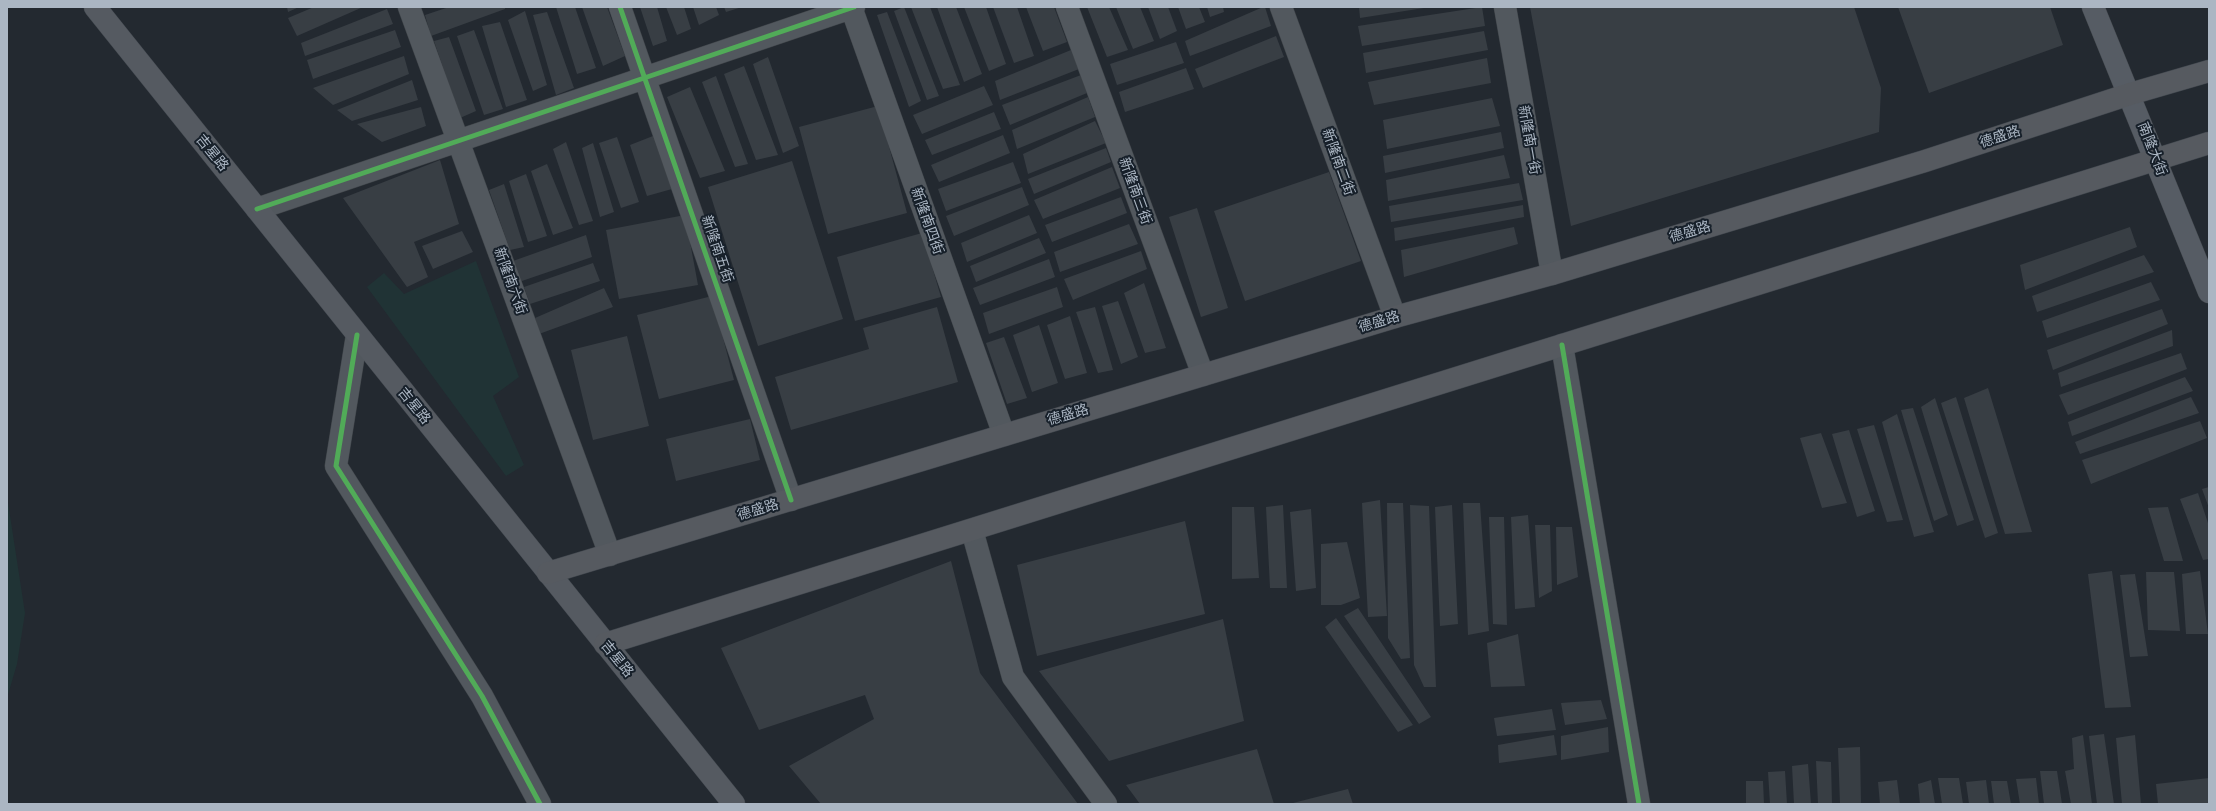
<!DOCTYPE html>
<html>
<head>
<meta charset="utf-8">
<style>
  body { margin:0 }
  #map { position:relative; width:2216px; height:811px; overflow:hidden; background:#232930; font-family:Cabin,sans-serif }
  canvas { display:block }
  .frame { position:absolute; inset:0; border:8px solid #abb6c3; pointer-events:none }
</style>
</head>
<body>
<div id="map">
<canvas width="2216" height="811"></canvas>
<div class="frame"></div>
</div>
<script>
const c = document.querySelector('canvas').getContext('2d');
c.lineJoin = 'round';
function fillPath(path, color) {
  c.fillStyle = color;
  c.fill(path, 'evenodd');
}
function trace(path, color, width, dash) {
  c.strokeStyle = color;
  c.lineWidth = width;
  c.lineCap = dash ? 'butt' : 'round';
  c.setLineDash(dash || []);
  c.stroke(path);
}
function drawText(font, color, halo, rows, align = 'center') {
  c.font = font + ' Cabin,"Noto Sans SC",sans-serif';
  c.lineWidth = 4;
  c.setLineDash([]);
  c.textBaseline = 'middle';
  c.strokeStyle = halo;
  c.fillStyle = color;
  for (const [text, x, y, turn = 0] of rows) {
    c.save();
    c.translate(x, y);
    c.rotate((+turn || 0) * Math.PI / 180);
    c.textAlign = isNaN(turn) ? turn : align;
    if (halo) c.strokeText(text, 0, 0);
    c.fillText(text, 0, 0);
    c.restore();
  }
}
const green = new Path2D(`
  M476 261 519 377 493 396 524 465 506 476 367 287 384 273 404 294Z
  M7 496 25 613 17 664 7 698Z`);
const building = new Path2D(`
  M287 7H299L288 12Z
  M314 7H363L297 36 288 18Z
  M449 7H505V9L431 36 425 15Z
  M556 7H575L596 68 577 74Z
  M582 7H607L625 56 603 66Z
  M640 7H657L667 41 653 46Z
  M666 7H684L691 29 677 35Z
  M693 7H716L719 15 699 25Z
  M724 7H742L726 12Z
  M904 7 939 96 927 100 894 11Z
  M911 7H930L960 85 943 89Z
  M937 7H956L982 74 964 82Z
  M964 7H986L1006 64 989 71Z
  M993 7H1017L1034 56 1014 63Z
  M1026 7H1054L1067 42 1043 51Z
  M1087 7H1109L1128 50 1107 57Z
  M1116 7H1140L1154 41 1133 49Z
  M1148 7H1168L1177 31 1160 39Z
  M1178 7H1199L1205 22 1186 29Z
  M1207 7H1223L1224 12 1210 17Z
  M1263 7H1265L1271 26 1190 56 1185 41Z
  M1359 7H1424V8L1360 18Z
  M1482 7 1485 26 1362 46 1358 26Z
  M1530 7H1854L1881 88 1879 132 1571 226Z
  M1898 7H2050L2063 45 1929 93Z
  M387 9 393 24 305 56 301 43Z
  M525 11 547 85 533 91 508 20Z
  M547 12 574 88 556 95 533 15Z
  M887 12 921 101 909 107 877 15Z
  M500 22 527 100 506 107 482 26Z
  M395 30 401 47 313 79 307 60Z
  M474 30 503 109 484 115 457 36Z
  M1484 31 1488 50 1366 73 1363 53Z
  M1276 36 1284 57 1203 88 1195 69Z
  M449 37 476 111 460 118 434 41Z
  M1176 42 1184 63 1117 85 1110 64Z
  M1071 50 1079 69 1000 100 995 81Z
  M404 56 409 74 333 105 313 88Z
  M768 57 799 146 783 153 753 64Z
  M1487 58 1491 83 1374 105 1368 82Z
  M744 66 778 155 756 160 724 74Z
  M1186 68 1194 89 1125 112 1119 92Z
  M1081 75 1087 93 1010 125 1002 105Z
  M716 76 748 164 735 167 702 82Z
  M412 80 418 100 352 121 337 110Z
  M984 86 993 105 922 134 913 115Z
  M690 87 725 171 700 178 667 97Z
  M1088 97 1095 117 1017 149 1012 130Z
  M1492 98 1500 126 1387 149 1383 120Z
  M878 106 907 213 828 234 799 127Z
  M421 107 426 126 382 142 357 124Z
  M994 112 1001 129 932 155 925 140Z
  M1095 121 1106 143 1028 174 1023 154Z
  M1501 132 1504 148 1385 173 1383 156Z
  M1003 135 1010 153 939 182 931 165Z
  M653 136 672 189 647 196 630 145Z
  M617 137 639 202 621 208 599 143Z
  M566 142 593 221 579 225 553 149Z
  M593 143 614 212 600 217 582 148Z
  M1106 148 1111 162 1034 194 1028 179Z
  M1504 155 1510 178 1388 201 1386 180Z
  M440 160 459 224 414 242 428 277 407 287 343 198Z
  M792 161 843 319 758 346 708 187Z
  M1013 162 1021 183 946 211 938 189Z
  M547 164 573 228 553 235 531 171Z
  M1112 167 1120 188 1043 219 1034 200Z
  M1329 172 1361 261 1245 301 1214 211Z
  M526 174 547 236 528 242 509 181Z
  M1519 183 1523 200 1391 222 1389 206Z
  M504 184 524 247 510 250 489 190Z
  M1022 187 1029 205 954 236 946 216Z
  M1121 197 1127 213 1052 242 1045 225Z
  M1523 205 1524 217 1395 241 1394 228Z
  M1197 208 1228 308 1201 317 1169 217Z
  M685 215 698 285 619 299 606 230Z
  M1029 215 1037 233 967 262 961 243Z
  M1129 224 1138 244 1060 272 1054 252Z
  M1514 227 1518 244 1404 277 1401 250Z
  M2130 227 2137 247 2025 290 2020 265Z
  M462 231 473 252 433 269 422 246Z
  M922 233 941 297 855 321 837 257Z
  M586 235 592 257 519 282 513 261Z
  M1039 238 1046 253 976 282 970 266Z
  M1141 251 1147 269 1073 300 1064 279Z
  M2144 255 2154 272 2037 312 2032 296Z
  M1049 259 1055 277 980 305 973 288Z
  M593 263 600 281 530 304 524 287Z
  M2151 282 2160 300 2047 338 2042 321Z
  M1144 283 1166 348 1145 353 1124 293Z
  M1057 287 1063 307 989 334 983 313Z
  M604 288 613 307 539 334 535 318Z
  M712 296 734 380 659 399 637 315Z
  M1118 301 1138 357 1121 364 1102 306Z
  M937 307 958 382 791 430 775 377 869 349 863 328Z
  M1095 307 1113 370 1098 373 1076 312Z
  M2162 309 2168 324 2053 370 2047 350Z
  M1070 316 1087 373 1065 379 1047 325Z
  M1039 325 1058 383 1032 392 1013 335Z
  M2172 330 2173 346 2061 387 2058 373Z
  M627 336 649 426 593 440 571 350Z
  M1004 337 1027 398 1007 404 986 343Z
  M2181 353 2187 369 2068 415 2059 395Z
  M2185 377 2193 391 2072 436 2068 422Z
  M1988 388 2032 532 2005 534 1964 398Z
  M1956 397 1998 533 1985 538 1941 403Z
  M2191 397 2199 413 2080 454 2075 442Z
  M1935 398 1974 520 1957 526 1921 407Z
  M1913 408 1948 515 1934 521 1901 410Z
  M1897 414 1934 532 1914 537 1882 422Z
  M750 419 760 460 676 481 666 439Z
  M2200 421 2207 438 2091 484 2082 460Z
  M1874 425 1903 520 1887 522 1857 429Z
  M1849 430 1875 511 1857 517 1832 434Z
  M1821 433 1847 503 1822 508 1800 438Z
  M2209 487V508L2202 489Z
  M2198 493 2209 526V559L2203 560 2180 499Z
  M1380 500 1387 616 1368 617 1362 503Z
  M1387 503H1403L1410 658 1401 659 1388 638Z
  M1463 503H1480L1489 631 1468 635Z
  M1283 505 1287 588H1270L1266 507Z
  M1410 505 1429 506 1436 687H1424L1414 665Z
  M1452 505 1458 624 1440 626 1435 507Z
  M1232 507H1254L1259 578 1232 579Z
  M2168 507 2183 561H2164L2148 508Z
  M1311 509 1316 588 1296 591 1290 512Z
  M1528 515 1535 607 1515 609 1511 517Z
  M1489 517H1504L1507 625 1493 624Z
  M1185 521 1205 614 1037 656 1017 565Z
  M1535 525H1550L1552 591 1539 598Z
  M1556 527H1572L1578 577 1557 585Z
  M1347 542 1360 598 1341 605H1321V544Z
  M951 561 980 673 1078 804H821L789 766 874 719 865 695 759 730 721 648Z
  M2112 571 2131 707 2105 708 2088 574Z
  M2200 571 2208 634H2186L2182 574Z
  M2146 572H2174L2180 631 2148 630Z
  M2135 574 2148 656 2130 657 2120 575Z
  M1358 608 1431 717 1419 724 1344 616Z
  M1336 618 1413 725 1398 732 1325 627Z
  M1223 619 1244 721 1109 761 1039 671Z
  M1518 634 1525 686 1491 687 1487 643Z
  M1601 700 1607 719 1565 725 1561 703Z
  M1552 709 1556 730 1497 736 1494 718Z
  M1608 727 1609 752 1561 760V736Z
  M2104 734 2114 804H2097L2089 736Z
  M1554 735 1557 755 1499 763 1498 745Z
  M2083 735 2092 804H2071L2065 771 2074 769 2072 738Z
  M2135 735 2141 804H2122L2116 738Z
  M1860 747 1861 804H1840L1838 748Z
  M1257 749 1274 804H1140L1126 785Z
  M1816 761 1831 762 1832 804H1818Z
  M1808 764 1811 804H1794L1792 766Z
  M1785 771 1787 804H1770L1768 772Z
  M2040 771H2057L2062 804H2044Z
  M1938 778H1959L1963 804H1942Z
  M2036 778 2039 804H2020L2016 779Z
  M2209 778V804H2158L2156 784Z
  M1897 780 1900 804H1880L1878 782Z
  M1931 780 1935 804H1920L1918 784Z
  M1986 780 1989 804H1969L1966 782Z
  M1746 781H1763L1764 804H1746Z
  M1991 781H2007L2011 804H1994Z
  M1348 789 1353 804H1293V803Z`);
const minor = new Path2D(`
  M409 7 610 555
  M620 7 791 500
  M851 7 1004 435
  M1067 7 1203 375
  M1281 7 1395 317
  M1505 7 1552 274
  M257 209 854 7
  M357 335 336 466 482 696 540 804
  M1562 345 1639 804
  M972 530 1013 677 1106 804`);
const secondary = new Path2D(`
  M2093 7 2209 292`);
const primary = new Path2D(`
  M95 7 734 804`);
const trunk = new Path2D(`
  M548 573 1395 317 1552 274 1925 161 2130 94 2209 71
  M605 644 2209 143`);
const cycleway = new Path2D(`
  M620 7 791 500
  M257 209 854 7
  M357 335 336 466 482 696 540 804
  M1562 345 1639 804`);
const streetNames = [
  ["德盛路",2000,137,-18],
  ["新隆南一街",1529,140,80],
  ["南隆大街",2152,149,69],
  ["吉星路",212,153,51],
  ["新隆南二街",1338,162,70],
  ["新隆南三街",1135,191,70],
  ["新隆南四街",927,221,70],
  ["德盛路",1690,232,-17],
  ["新隆南五街",717,249,71],
  ["新隆南六街",510,281,70],
  ["德盛路",1379,322,-17],
  ["吉星路",414,406,51],
  ["德盛路",1068,415,-17],
  ["德盛路",758,510,-17],
  ["吉星路",617,659,51]
];
fillPath(green, '#203335');
fillPath(building, '#383e44');
trace(minor, '#3f4449', 23);
trace(secondary, '#3f4449', 23);
trace(primary, '#40464d', 23);
trace(trunk, '#3f454c', 23);
trace(minor, '#52585e', 22);
trace(secondary, '#565c64', 22);
trace(primary, '#555a61', 22);
trace(trunk, '#565a60', 22);
trace(cycleway, '#51ab58', 5);
drawText('14px', '#abb6c3', '#17202a', streetNames);
</script>
</body>
</html>
